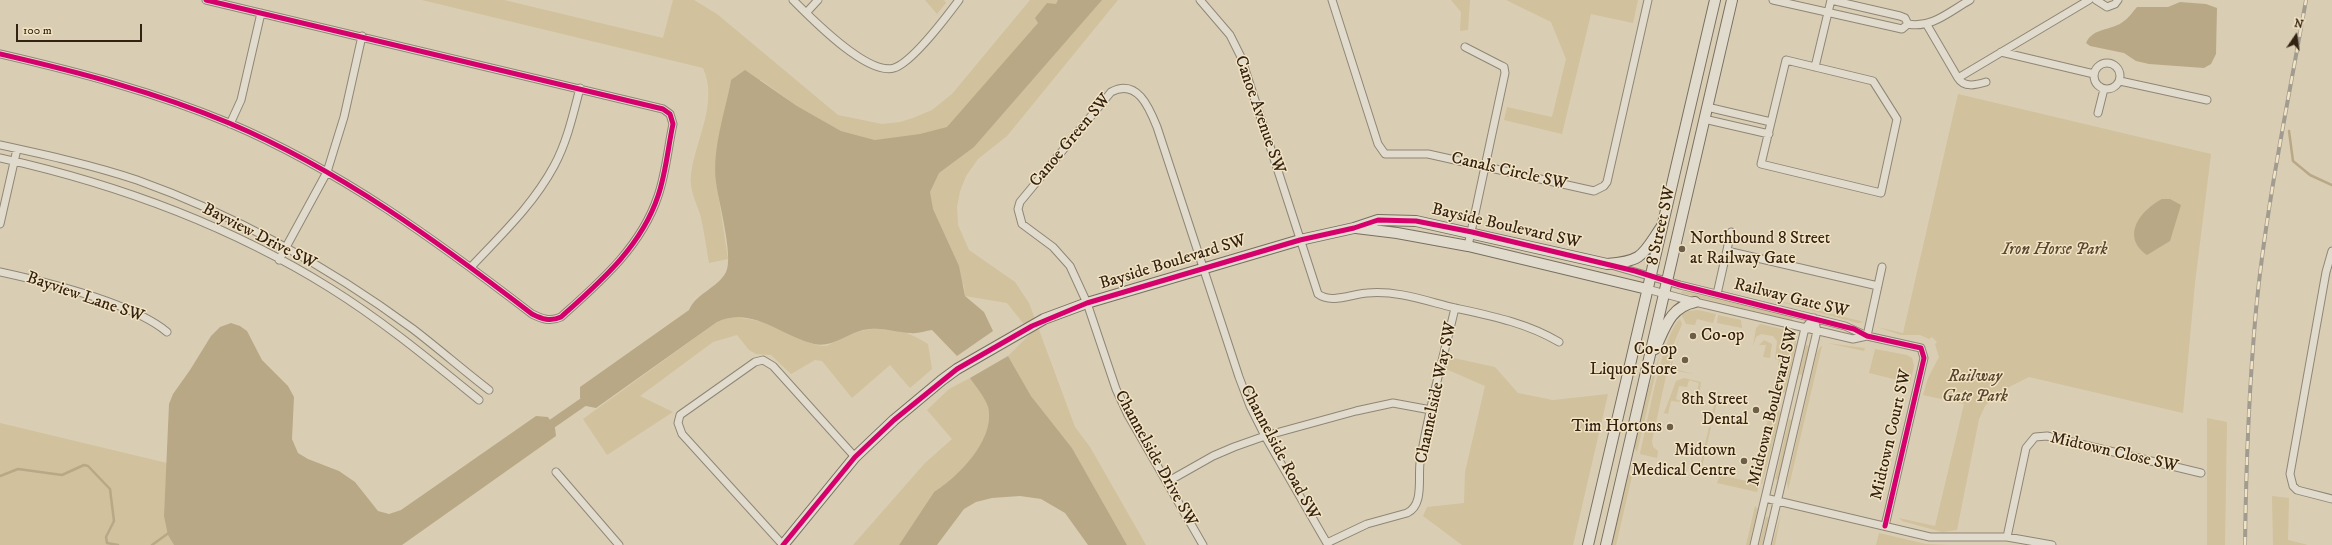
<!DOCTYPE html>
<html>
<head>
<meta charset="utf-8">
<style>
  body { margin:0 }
  #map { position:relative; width:2332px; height:545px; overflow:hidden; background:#d9ceb3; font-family:"IM FELL DW Pica",serif }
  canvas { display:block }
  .north { position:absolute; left:2276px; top:16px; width:40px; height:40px; -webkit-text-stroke:3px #f1e3c3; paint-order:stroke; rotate:13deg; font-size:11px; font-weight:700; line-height:16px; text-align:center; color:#332112 }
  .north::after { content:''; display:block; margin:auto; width:14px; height:18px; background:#332112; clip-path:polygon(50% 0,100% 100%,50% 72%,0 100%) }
  .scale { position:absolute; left:16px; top:24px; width:126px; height:18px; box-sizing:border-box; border:2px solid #332112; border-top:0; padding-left:5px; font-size:12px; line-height:14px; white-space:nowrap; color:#332112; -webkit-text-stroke:3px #f1e3c3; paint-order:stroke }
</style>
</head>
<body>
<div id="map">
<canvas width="2332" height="545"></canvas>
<div class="north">N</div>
<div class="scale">100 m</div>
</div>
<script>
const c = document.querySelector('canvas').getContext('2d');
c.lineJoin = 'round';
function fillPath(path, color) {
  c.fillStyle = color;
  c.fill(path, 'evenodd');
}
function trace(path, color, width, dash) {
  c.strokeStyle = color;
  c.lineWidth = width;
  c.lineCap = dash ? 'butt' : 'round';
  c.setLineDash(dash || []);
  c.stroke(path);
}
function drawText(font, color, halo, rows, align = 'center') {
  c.font = font + ' "IM FELL DW Pica",serif';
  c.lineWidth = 3;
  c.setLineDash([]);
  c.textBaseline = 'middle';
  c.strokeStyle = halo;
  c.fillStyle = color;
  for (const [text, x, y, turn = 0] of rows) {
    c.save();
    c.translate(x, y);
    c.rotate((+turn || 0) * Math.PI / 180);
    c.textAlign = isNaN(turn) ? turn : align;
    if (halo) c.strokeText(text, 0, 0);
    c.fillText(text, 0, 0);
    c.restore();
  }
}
const green = new Path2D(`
  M422 0H504L663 38 673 0H694L717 14 838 115 882 124 900 122 913 118 932 110 952 94 1030 0H1118L1007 136 978 159 966 176 960 191 957 207 958 225 969 250 1015 282 1029 303 1075 427 1090 447 1146 545H1127L1072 448 1031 396 1008 356 1031 333 1007 303 965 296 964 286 875 140 841 131 797 106 761 80H731L718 142 716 180 728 259 709 263C706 246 704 230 700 214 696 202 689 189 691 175 695 140 719 103 703 68Z
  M925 0H944L946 3 937 14Z
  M1451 0H1470L1468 30 1460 31 1461 12Z
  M1506 0H1638L1633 23 1591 14 1562 134 1504 120 1507 107 1552 117 1566 59 1551 22Z
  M1958 94 2211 154 2195 283 2183 413 2029 377 1999 392 1985 406 1979 419 1957 530 1942 532 1902 521 1899 518 1935 526 1964 404 1923 395 1928 378 1939 357 1935 344 1937 342 1932 337 1929 339 1920 335H1901L1877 327 1903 333Z
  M1729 288 1864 322 1858 323Z
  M1682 291 1793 317 1792 320 1681 293Z
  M1698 310 1716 314 1713 323 1697 319 1695 325 1686 324 1681 314 1688 311Z
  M1718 315 1741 320 1742 328 1717 323Z
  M730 317C744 318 758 320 771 325 785 330 811 347 825 346 831 345 838 339 844 336 877 325 898 325 928 344L932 369 910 388 890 365 852 398 822 361 815 360 791 374 771 355 756 354 749 350 737 335 713 342 640 396 673 412 607 455 583 419 717 322Z
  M1680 319 1682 324 1674 343 1669 367 1671 371 1666 376 1652 441 1653 447 1658 451 1657 458 1640 454C1647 427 1662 334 1680 319Z
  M1760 324 1786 330 1793 337 1780 393 1772 391 1774 386H1776L1781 366 1778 365 1779 360 1775 359 1777 341 1773 336 1761 334 1756 337 1753 346 1756 328Z
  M1669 329 1659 359 1637 452 1634 447 1649 387Z
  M1681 331 1671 368 1694 374 1672 370 1670 367Z
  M1796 337V345L1785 392 1782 394Z
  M1764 340 1772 344 1770 358 1763 357 1766 345H1759Z
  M1827 343 1865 348 1864 351Z
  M1806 345 1809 346 1802 375 1799 374Z
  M1821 346H1822L1788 490 1787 482 1817 352Z
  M1875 349 1907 355 1912 358 1914 366 1910 383 1869 373Z
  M1449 357 1495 367 1518 393 1553 400 1608 394 1573 545H1462L1423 516 1427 507 1464 503 1465 472 1485 386 1446 369Z
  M970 378C975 386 985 397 988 407 996 439 958 477 934 492L899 545H853L925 463 952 439 927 410 949 389Z
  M1684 378 1701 382 1700 390H1697L1699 383 1689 380 1687 387 1679 386 1676 399 1683 402 1671 401 1668 414 1664 413 1676 381Z
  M1711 392 1725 397V399L1718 397 1712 424H1710L1716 397 1709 395Z
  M1778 409 1781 412 1762 484H1761Z
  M1770 411 1775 412 1761 472 1755 471Z
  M2207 418 2227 422 2225 545H2207Z
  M1789 419 1792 420 1778 480 1775 479Z
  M0 423 167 463C166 491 160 520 174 545H0Z
  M1709 427H1711L1702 467 1700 466Z
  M1633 472 1616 545H1612L1628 475Z
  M1753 473 1761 475 1757 492 1717 483 1720 475 1751 482Z
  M2272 496 2289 498 2288 540 2308 545H2273Z
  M1755 506 1758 509 1749 545H1746Z
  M1781 514 1775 545H1772Z
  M1766 517H1769L1762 545H1759Z
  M1879 533 1926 544 1950 545H1876Z`);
const water = new Path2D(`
  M1058 0H1102L974 147 939 173 930 192 933 209 959 266 965 296 984 312 993 331 957 356 932 330C925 331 917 334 911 333 893 332 882 326 863 330 846 334 832 348 814 344 781 336 753 306 717 322L596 408 586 406 580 398V387L689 310C696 293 718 288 726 272 734 257 718 200 716 182 712 148 725 113 731 80L745 70 797 106 841 131 875 140 920 134 947 127 1038 23 1035 18 1047 3 1056 4Z
  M2180 2 2206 4 2217 8 2216 54 2211 64 2204 68 2149 64 2136 61 2124 53 2090 46 2086 43C2093 27 2112 31 2124 21 2129 18 2133 11 2137 7H2168Z
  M2162 199H2170L2181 205 2170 241 2147 255C2120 236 2141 210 2162 199Z
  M231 323 240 326 247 331 262 360 288 386 294 397 292 439 298 453 308 459 339 471 355 482 378 511 389 514 401 510 536 416 548 417 555 428 556 436 402 545H174L168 535 164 516 169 404 173 394 190 370 211 336 220 327Z
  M1008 356 1031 396 1072 448 1127 545H1088L1065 513 1041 499 1020 496 992 498 976 502 964 509 937 545H899L934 492C958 477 996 439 988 407 985 397 975 386 970 378Z`);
const stream = new Path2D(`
  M2289 131 2293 161 2310 175 2332 185
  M0 476 18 469 62 475 84 465 88 466 110 489 114 521 106 537 107 543 118 545
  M152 545 170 532`);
const canal = new Path2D(`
  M543 430 592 396`);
const street = new Path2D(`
  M793 0C811 18 867 76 894 68 913 62 947 16 959 0
  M1200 0 1230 35 1241 57 1318 294C1331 304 1352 294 1367 293 1397 290 1426 301 1455 308 1443 359 1428 411 1420 463 1418 479 1424 505 1407 513L1367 524 1327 543
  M1332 0 1378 144 1385 154H1428L1594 191 1604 186 1607 182 1648 0
  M1773 0 1902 29 1908 24C1931 29 1950 11 1970 0
  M1831 0 1900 16 1905 18 1908 24
  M2096 0 2107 7 2115 4 2118 0
  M806 13 818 0
  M1927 25 1958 78 2089 0
  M1465 47 1500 65 1504 67 1505 73 1468 246
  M2001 52 2094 74
  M0 54C78 72 155 92 229 123 340 170 437 241 532 314 542 319 550 322 561 317 600 282 641 247 658 196 666 173 668 147 673 124L670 114 663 109 206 0
  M1786 60 1873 81 1897 119 1881 193 1761 164Z
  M2094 76a13 13 0 1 1 26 0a13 13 0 1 1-26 0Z
  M1815 67 1831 0
  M1958 78C1964 88 1976 85 1986 82
  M2120 81 2207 100
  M1707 107 1771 122
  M2098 113 2104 89
  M1704 119 1769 134
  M230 124 241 100 261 13
  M0 145C46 155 92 165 137 180 235 215 330 268 413 329 439 349 463 370 489 390
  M0 158C117 184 227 224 330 288 383 321 431 361 479 400
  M0 224 17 149
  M1727 251 1878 286
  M2332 251 2326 272 2290 474 2293 486 2297 490 2332 499
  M279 260 327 172 344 117 362 36
  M1611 265 1680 285 1845 326 1867 336 1921 348 1924 358 1885 526
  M471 267C501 235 533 205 554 166 567 142 573 115 580 88
  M0 272C46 282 132 303 167 332
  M1647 289 1695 302 1853 339 1867 336
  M1717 294 1731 232
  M1455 308C1492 316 1527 323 1559 342
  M1867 336 1882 267
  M556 472 619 545
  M1167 482 1213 456 1234 447 1265 436 1356 411 1393 403 1431 410
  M1765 498 1930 537H2007L2052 545
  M2007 537 2026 448 2035 437 2047 436 2201 473
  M783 545 682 434 678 423 680 415 755 362 763 360 773 366 855 457
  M1203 545 1128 415 1116 389 1087 303 1070 266 1053 247 1022 224 1018 209 1020 202 1111 92C1137 78 1149 107 1157 127L1239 377 1250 406 1265 436 1328 545
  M1754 545 1805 328 1814 318 1817 331 1767 545`);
const secondary = new Path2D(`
  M1356 228 1397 233 1468 246 1647 289
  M1655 349C1665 328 1670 307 1695 302
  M783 545 855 457 894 420 942 380 957 369 1044 319 1087 303 1300 240 1354 228 1378 220 1416 221 1607 264C1644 261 1642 255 1662 226
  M1588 545 1715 0
  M1606 545 1732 0`);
const rail = new Path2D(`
  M2245 545C2246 466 2249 388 2256 310 2266 206 2288 103 2306 0`);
const cycleway = new Path2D(`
  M0 54C78 72 155 92 229 123 340 170 437 241 532 314 542 319 550 322 561 317 600 282 641 247 658 196 666 173 668 147 673 124L670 114 663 109 206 0
  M783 545 855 457 894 420 957 369 1032 326 1087 303 1300 240 1354 228 1378 220 1416 221 1472 232 1635 271 1680 285 1854 329 1867 336 1921 348 1924 358 1885 526`);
const markers = [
  [1682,249,4,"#6d5e4a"],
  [1693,336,4,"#6d5e4a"],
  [1685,360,4,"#6d5e4a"],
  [1756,410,4,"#6d5e4a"],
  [1670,427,4,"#6d5e4a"],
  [1744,461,4,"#6d5e4a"]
];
const streetNames = [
  ["Canoe Avenue SW",1259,115,71],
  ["Canoe Green SW",1071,141,-50],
  ["Canals Circle SW",1509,172,13],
  ["8 Street SW",1662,226,-77],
  ["Bayside Boulevard SW",1506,227,13],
  ["Bayview Drive SW",259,237,27],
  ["Bayside Boulevard SW",1173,263,-17],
  ["Bayview Lane SW",85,298,19],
  ["Railway Gate SW",1791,299,14],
  ["Channelside Way SW",1437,393,-78],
  ["Midtown Boulevard SW",1774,407,-76],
  ["Midtown Court SW",1892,435,-77],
  ["Channelside Road SW",1279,453,62],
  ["Midtown Close SW",2114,453,13],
  ["Channelside Drive SW",1155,459,61]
];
const poiNames = [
  ["Northbound 8 Street",1690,239,"left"],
  ["at Railway Gate",1690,259,"left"],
  ["Co-op",1701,336,"left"],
  ["Co-op",1677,350],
  ["Liquor Store",1677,370],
  ["8th Street",1748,400],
  ["Dental",1748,420],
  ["Tim Hortons",1662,427],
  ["Midtown",1736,451],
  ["Medical Centre",1736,471]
];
const parkNames = [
  ["Iron Horse Park",2055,250],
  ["Railway",1975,377],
  ["Gate Park",1975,397]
];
fillPath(green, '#d1c19c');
fillPath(water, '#b9a886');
trace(stream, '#b9a886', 2.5);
trace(canal, '#b9a886', 9);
trace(street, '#8f8676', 9);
trace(secondary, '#786f60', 12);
trace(street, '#e1dbcd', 7);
trace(secondary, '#e1dbcd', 10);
trace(rail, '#a29b8f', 4);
trace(rail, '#f1e3c3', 2.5, [8]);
trace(cycleway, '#d6006c', 5);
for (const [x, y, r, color] of markers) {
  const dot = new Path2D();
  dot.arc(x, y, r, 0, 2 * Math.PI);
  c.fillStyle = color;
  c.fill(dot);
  trace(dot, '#f1e3c3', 1.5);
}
drawText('17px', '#332112', '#f1e3c3', streetNames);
drawText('17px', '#332112', '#f1e3c3', poiNames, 'right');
drawText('italic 17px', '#594630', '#f1e3c3', parkNames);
</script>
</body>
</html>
